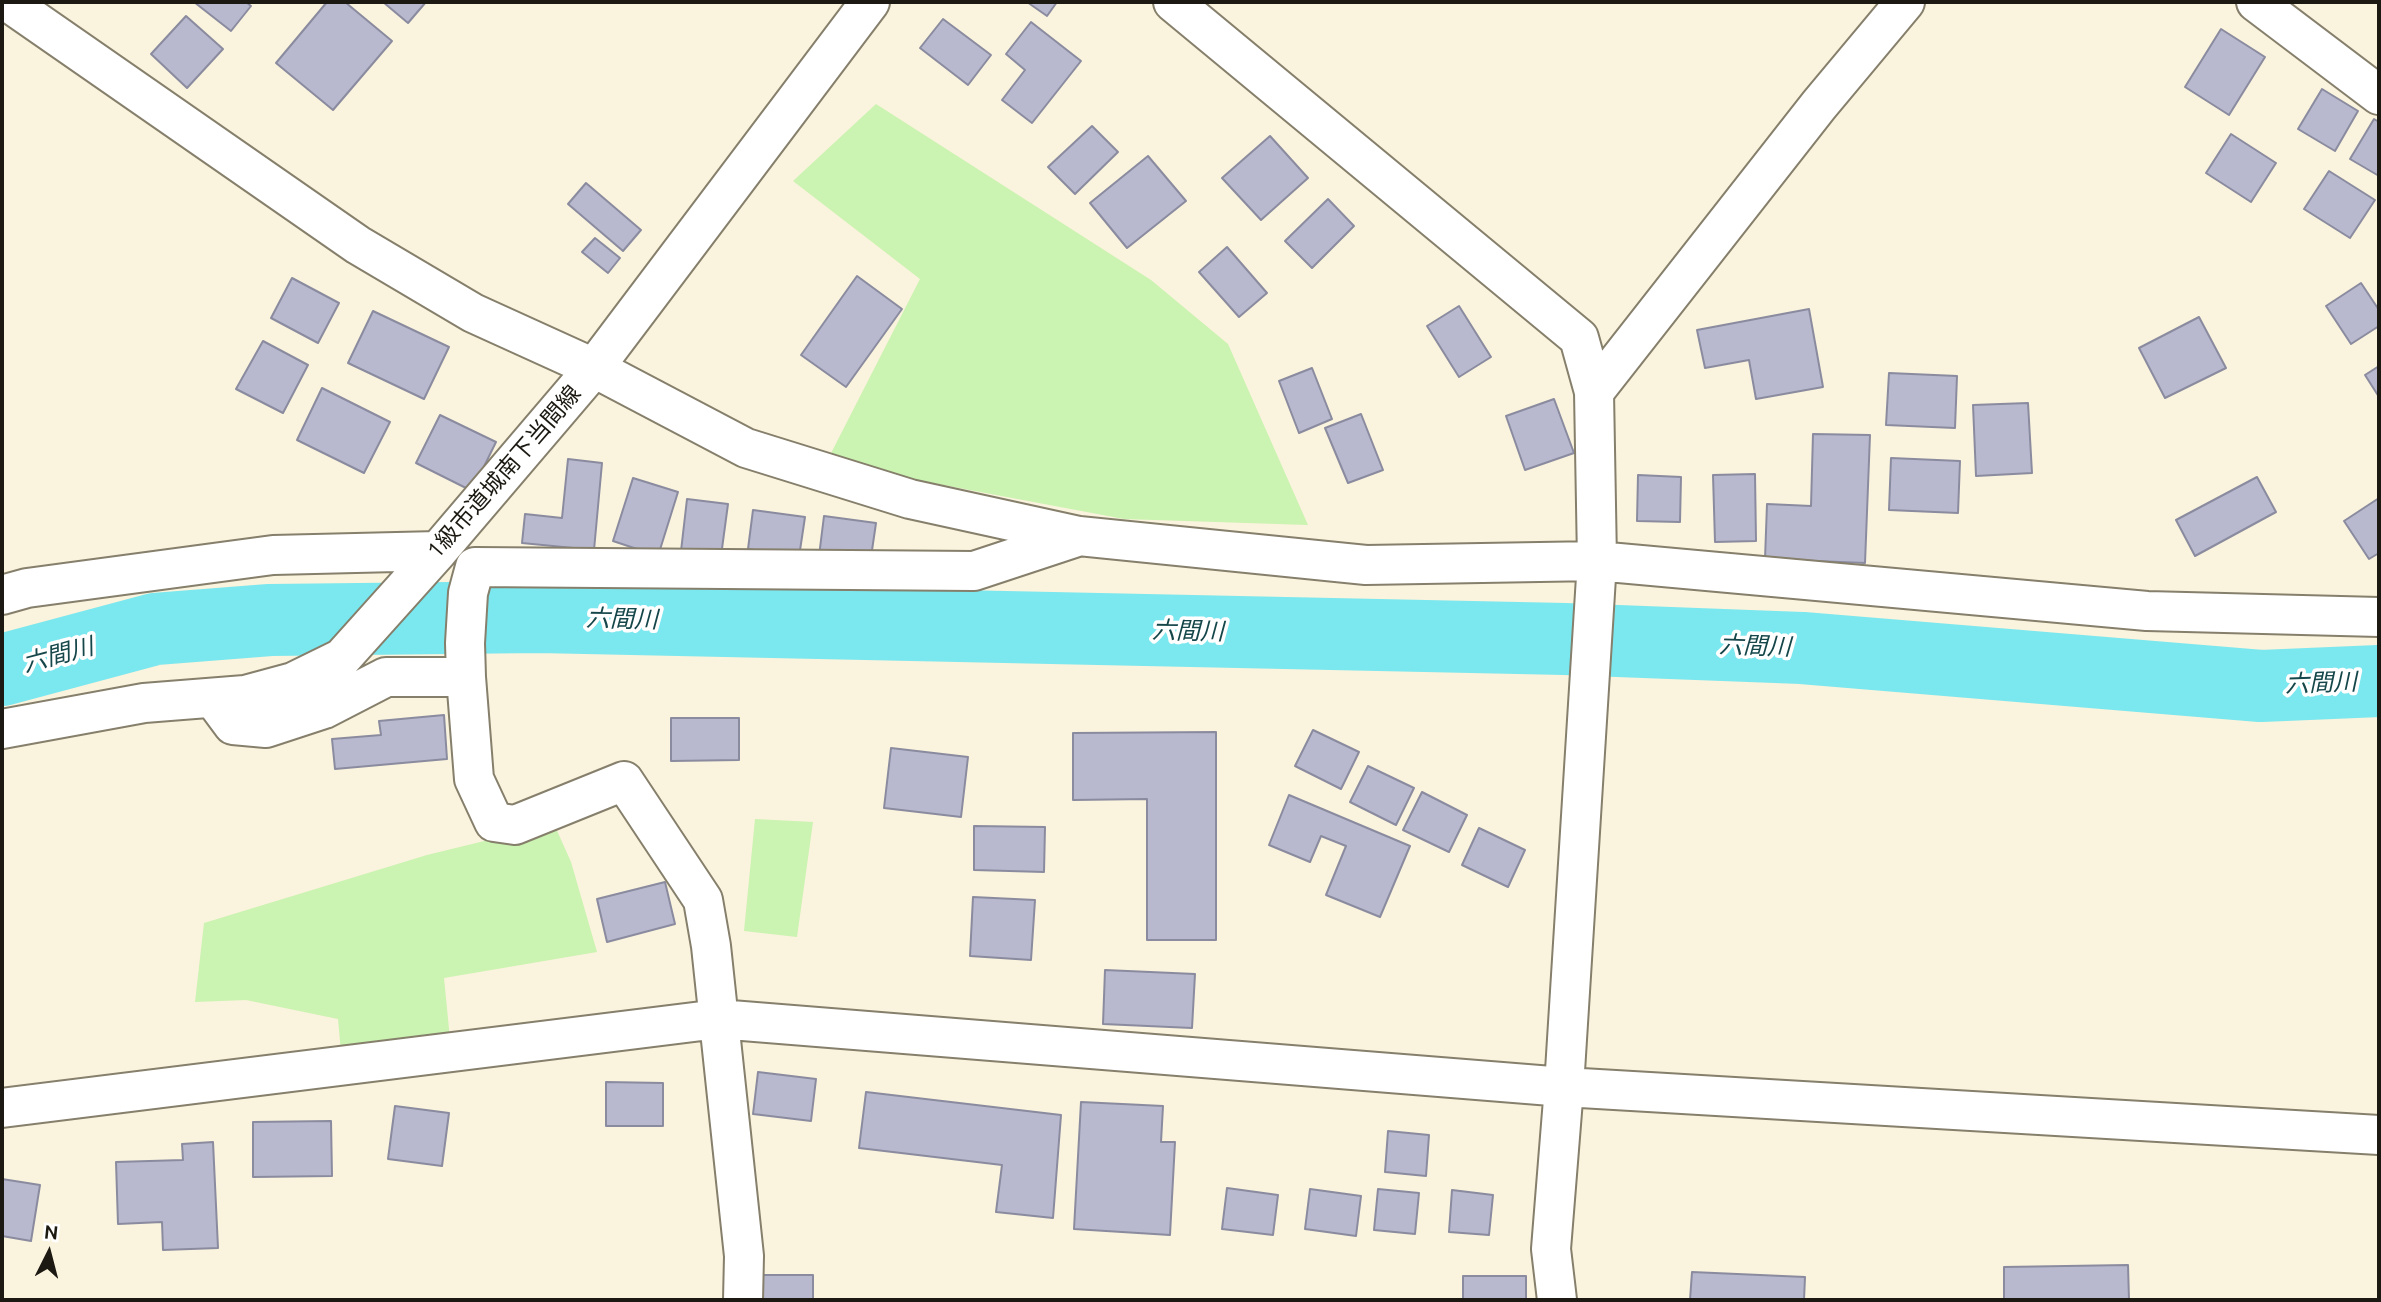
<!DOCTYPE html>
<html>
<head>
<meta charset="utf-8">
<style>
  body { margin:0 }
  #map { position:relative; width:2381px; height:1302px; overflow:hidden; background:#faf3dd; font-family:Ubuntu,sans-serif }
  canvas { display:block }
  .frame { position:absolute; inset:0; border:4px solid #1b1911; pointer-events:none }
  .north { position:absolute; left:14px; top:1218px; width:70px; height:70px; -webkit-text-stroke:5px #fff; paint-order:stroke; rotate:6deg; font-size:19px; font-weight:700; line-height:28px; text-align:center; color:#1b1911 }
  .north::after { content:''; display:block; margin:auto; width:24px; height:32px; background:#1b1911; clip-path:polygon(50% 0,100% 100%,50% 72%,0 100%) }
</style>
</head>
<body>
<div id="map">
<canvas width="2381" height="1302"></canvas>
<div class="frame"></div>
<div class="north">N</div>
</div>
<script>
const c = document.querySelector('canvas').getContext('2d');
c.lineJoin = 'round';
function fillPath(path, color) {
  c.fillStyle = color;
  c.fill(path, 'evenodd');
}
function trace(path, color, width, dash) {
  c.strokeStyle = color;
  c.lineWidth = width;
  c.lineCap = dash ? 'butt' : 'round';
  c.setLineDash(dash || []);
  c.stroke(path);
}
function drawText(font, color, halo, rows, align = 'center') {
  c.font = font + ' Ubuntu,"Noto Sans JP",sans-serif';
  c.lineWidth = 7;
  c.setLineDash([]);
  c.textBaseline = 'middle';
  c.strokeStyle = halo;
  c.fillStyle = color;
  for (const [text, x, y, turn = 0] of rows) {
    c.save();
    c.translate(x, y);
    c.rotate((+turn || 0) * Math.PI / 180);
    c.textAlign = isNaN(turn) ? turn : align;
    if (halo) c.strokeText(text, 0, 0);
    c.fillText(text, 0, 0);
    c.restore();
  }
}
const green = new Path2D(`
  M876 104 1151 280 1228 344 1308 525 1124 519 826 463 920 279 793 181Z
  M755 819 813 822 797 937 744 931Z
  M554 824 571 862 597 952 444 978 450 1039 341 1052 338 1019 246 1000 195 1002 204 923 427 855Z`);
const river = new Path2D(`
  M2 670 155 629 270 620 539 617 1565 639 1802 648 2261 686 2379 681`);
const building = new Path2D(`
  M194 2H246L251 6 231 31Z
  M327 2H345L392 41 333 110 276 63Z
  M383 2H426L408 23Z
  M1027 2H1057L1047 16Z
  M186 16 223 49 187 88 151 54Z
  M943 19 991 55 968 85 920 48Z
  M1031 22 1081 61 1032 123 1002 100 1025 70 1006 54Z
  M2221 29 2265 57 2229 115 2185 87Z
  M2322 89 2358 111 2335 151 2298 129Z
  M2374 119 2379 122V176L2350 159Z
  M1092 126 1118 152 1075 194 1048 167Z
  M2231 134 2276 163 2251 202 2206 173Z
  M1270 136 1308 178 1261 220 1222 178Z
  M1148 156 1186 201 1127 248 1090 203Z
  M2329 171 2375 200 2350 238 2304 209Z
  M586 183 641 230 623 251 568 204Z
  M1328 199 1354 226 1312 268 1285 241Z
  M595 238 620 258 608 273 582 252Z
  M1227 247 1267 293 1239 317 1199 272Z
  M857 276 902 309 846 387 801 355Z
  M292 278 339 303 318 343 271 318Z
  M2361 283 2379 310V326L2351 344 2326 306Z
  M1459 306 1491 357 1459 377 1427 326Z
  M1809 309 1823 387 1756 399 1749 360 1705 368 1697 330Z
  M373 311 449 347 424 399 348 363Z
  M2199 317 2226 368 2165 398 2139 348Z
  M263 341 308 365 283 413 236 389Z
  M2379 366V397L2365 375Z
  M1312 368 1332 419 1299 433 1279 381Z
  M1889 373 1957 376 1955 428 1886 425Z
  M322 388 390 422 364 473 297 440Z
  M1554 399 1574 453 1525 470 1506 416Z
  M2028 403 2032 473 1976 476 1973 405Z
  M1361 414 1383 470 1348 483 1325 428Z
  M440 415 496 442 472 491 416 463Z
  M1813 434 1870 435 1865 563 1765 559 1767 504 1811 506Z
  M1891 458 1960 461 1958 513 1889 510Z
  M568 459 602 463 594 550 522 543 525 514 562 518Z
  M1755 474 1756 541 1715 542 1713 475Z
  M1638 475 1681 477 1680 522 1637 521Z
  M2257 477 2276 512 2195 556 2176 520Z
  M633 478 678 492 658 556 613 541Z
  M2379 498V553L2369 559 2344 521Z
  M687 499 728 504 721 556 681 551Z
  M753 510 805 517 799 557 748 549Z
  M824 516 876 523 870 564 819 556Z
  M444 715 447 759 335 769 332 739 381 735 379 721Z
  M671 718H739V760L671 761Z
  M1313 730 1359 752 1341 789 1295 766Z
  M1216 732V940H1147V799L1073 800V733Z
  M891 748 968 757 961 817 884 808Z
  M1368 766 1414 788 1396 825 1350 802Z
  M1422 792 1467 815 1449 852 1403 830Z
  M1289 795 1410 846 1380 917 1326 895 1346 846 1321 836 1310 862 1269 845Z
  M974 826 1045 827 1044 872 974 870Z
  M1479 828 1525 850 1508 887 1462 865Z
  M665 882 675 924 607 942 597 899Z
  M973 897 1035 900 1031 960 970 956Z
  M1105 970 1195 974 1192 1028 1103 1024Z
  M758 1072 816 1079 811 1121 753 1114Z
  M606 1082 663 1083V1126H606Z
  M866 1092 1061 1115 1053 1218 996 1212 1002 1165 859 1148Z
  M1081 1102 1163 1106 1161 1142H1175L1170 1235 1074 1229Z
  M395 1106 449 1113 442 1166 388 1159Z
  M331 1121 332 1176 253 1177V1122Z
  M1388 1131 1429 1135 1426 1176 1385 1172Z
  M213 1142 218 1248 163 1250 162 1222 118 1224 116 1162 183 1160 182 1144Z
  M2 1179 40 1185 31 1241 2 1236Z
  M1227 1188 1278 1195 1273 1235 1222 1229Z
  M1310 1189 1361 1196 1356 1236 1305 1229Z
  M1378 1189 1419 1193 1415 1234 1374 1230Z
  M1452 1190 1493 1195 1489 1235 1449 1232Z
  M2128 1265 2129 1300H2004V1267Z
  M1692 1272 1805 1277 1804 1300H1690Z
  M757 1275H813V1300H758Z
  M1463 1276H1526V1300H1463Z`);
const minor = new Path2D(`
  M8 2 358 245 473 313 594 368 746 448 910 499 1079 536 1366 565 1597 561 2147 611 2379 617
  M1173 2 1579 338 1594 392 1597 561 1564 1087 1551 1249 1557 1300
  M2256 2 2379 95
  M1594 392 1819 105 1905 2
  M2 595 27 588 273 555 438 551
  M213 698 233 725 266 728 324 709 386 677H466
  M2 729 144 703 245 695 293 682 342 658 438 551 594 368 870 2
  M2 1108 718 1019 1564 1087 2379 1135
  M743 1300 744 1256 711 946 703 900 624 781 515 825 494 822 474 779 466 677 465 643 468 593 475 567 974 571 1077 537`);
const streetNames = [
  ["1級市道城南下当間線",504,472,-49]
];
const waterNames = [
  ["六間川",622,619,1],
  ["六間川",1188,631,1],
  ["六間川",1755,646,2],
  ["六間川",58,655,-15],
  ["六間川",2321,683,-2]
];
fillPath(green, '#cbf3b1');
trace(river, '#7be7ee', 72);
fillPath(building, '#b8b9cf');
trace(building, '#8a8b9f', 2);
trace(minor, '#857f6b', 42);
trace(minor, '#fff', 38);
drawText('23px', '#1b1911', '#fff', streetNames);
drawText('italic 24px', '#154649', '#fff', waterNames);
</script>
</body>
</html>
